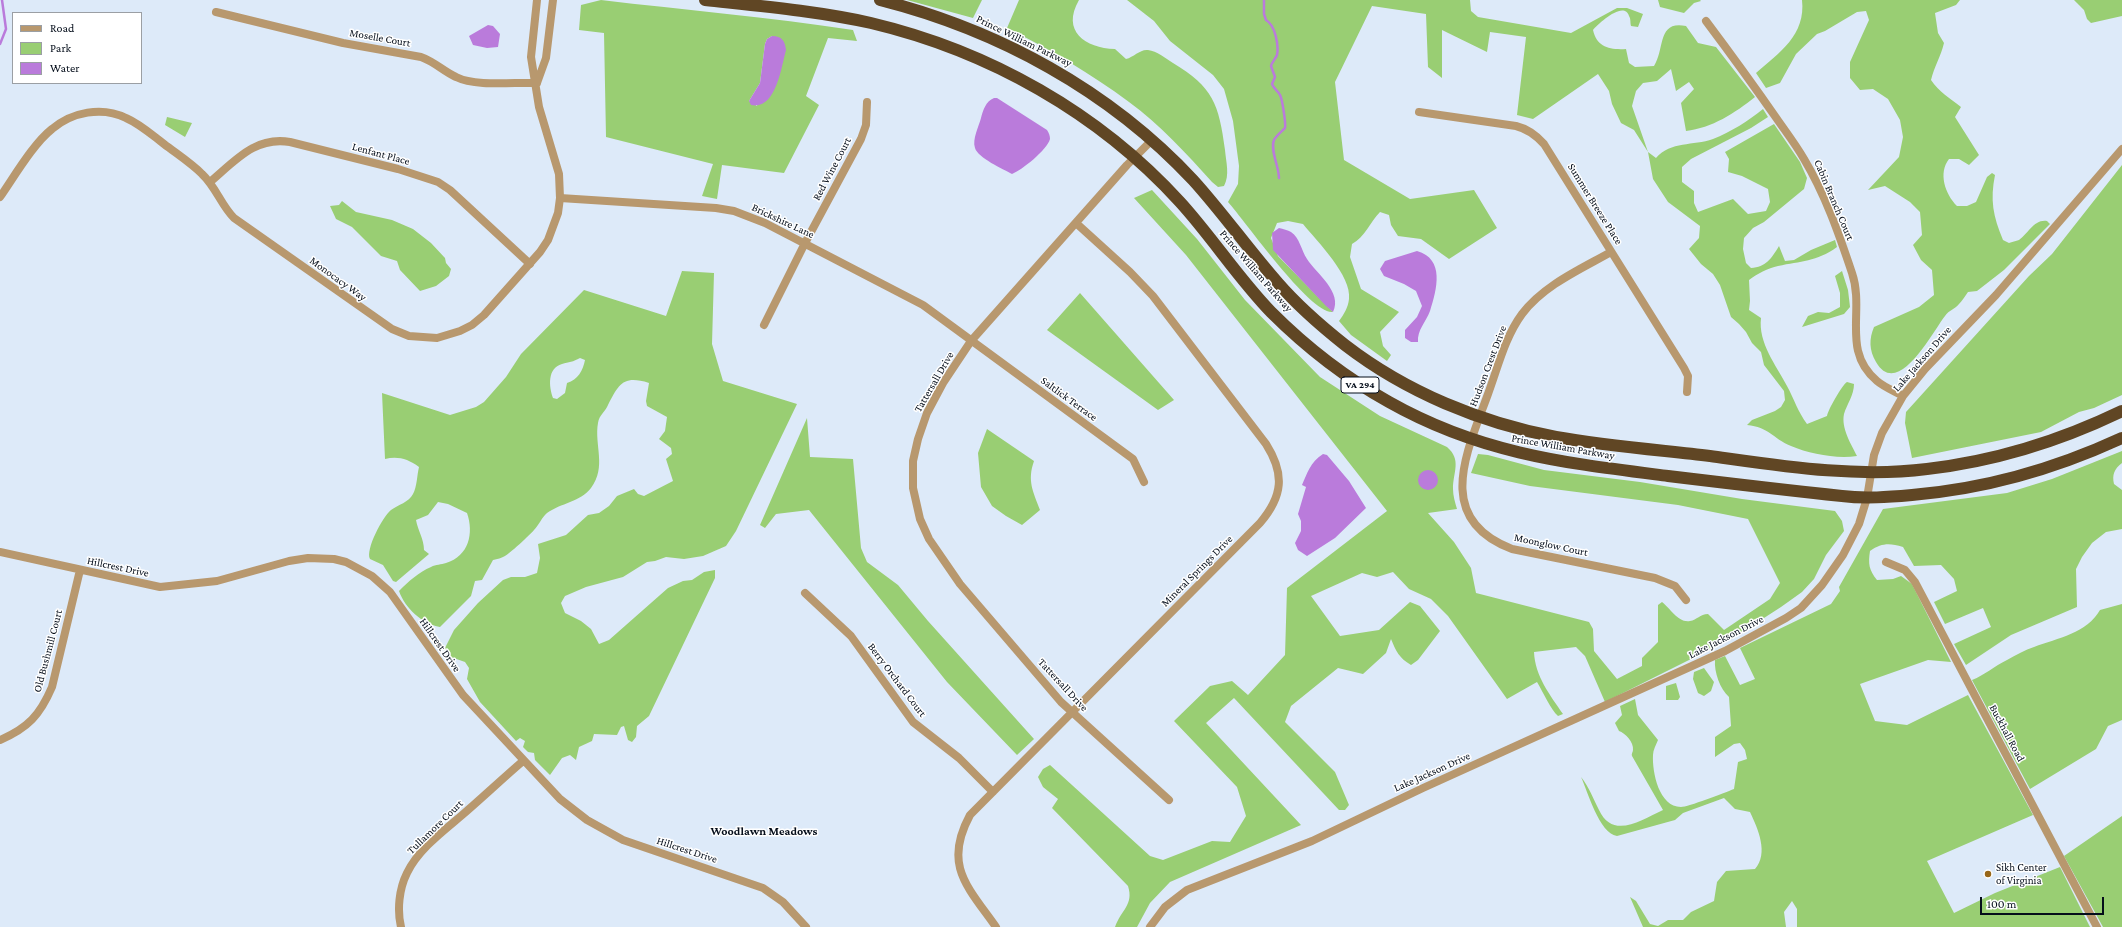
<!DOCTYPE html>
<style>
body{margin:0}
#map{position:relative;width:2122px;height:927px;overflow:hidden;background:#ddeaf9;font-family:"Crimson Pro",serif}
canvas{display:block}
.legend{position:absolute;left:12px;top:12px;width:130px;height:72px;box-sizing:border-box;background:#fff;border:1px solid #9b9fa4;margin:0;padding:5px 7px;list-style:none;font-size:12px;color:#050e1b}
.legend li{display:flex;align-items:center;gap:8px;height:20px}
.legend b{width:20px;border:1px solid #9b9fa4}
.scale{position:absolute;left:1980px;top:897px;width:124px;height:18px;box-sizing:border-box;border:2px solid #050e1b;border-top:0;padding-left:5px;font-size:12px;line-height:14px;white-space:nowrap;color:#050e1b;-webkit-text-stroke:3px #fff;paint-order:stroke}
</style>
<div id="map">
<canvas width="2122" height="927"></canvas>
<ul class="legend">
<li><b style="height:5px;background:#b8986e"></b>Road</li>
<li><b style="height:11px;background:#99ce73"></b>Park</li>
<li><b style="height:11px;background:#ba7bdb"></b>Water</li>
</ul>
<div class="scale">100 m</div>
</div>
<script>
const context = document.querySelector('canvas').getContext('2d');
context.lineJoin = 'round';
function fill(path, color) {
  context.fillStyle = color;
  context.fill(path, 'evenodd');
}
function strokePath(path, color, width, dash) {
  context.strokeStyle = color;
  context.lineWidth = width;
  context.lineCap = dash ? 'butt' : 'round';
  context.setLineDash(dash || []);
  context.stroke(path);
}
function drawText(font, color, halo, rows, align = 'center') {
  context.font = font + ' "Crimson Pro",serif';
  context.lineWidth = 3;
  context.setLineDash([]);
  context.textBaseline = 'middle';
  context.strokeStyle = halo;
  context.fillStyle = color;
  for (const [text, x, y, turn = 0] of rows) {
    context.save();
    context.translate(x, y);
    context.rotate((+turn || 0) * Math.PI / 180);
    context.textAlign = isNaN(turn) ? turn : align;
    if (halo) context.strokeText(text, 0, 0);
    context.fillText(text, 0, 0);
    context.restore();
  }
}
const green = new Path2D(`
 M 601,0 C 685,10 769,17 853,30 L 857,41 L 828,38 L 806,96 L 819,105 L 784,173 L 722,165 L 717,199 L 702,196 L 713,164 L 606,137 L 604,33 L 579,30 L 581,5 ZM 772,36 L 757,106 L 749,101 L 760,83 L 765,44 L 767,39 Z
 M 907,0 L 982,0 L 973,18 Z
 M 1019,0 L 1079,0 C 1061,31 1085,48 1115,49 L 1126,59 C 1134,57 1140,49 1148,50 C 1157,51 1165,58 1173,63 C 1213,87 1219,104 1225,150 C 1226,162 1230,175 1224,186 L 1218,187 L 1212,182 C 1187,154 1159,124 1129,102 C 1090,73 1049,49 1007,28 Z
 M 1127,0 L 1470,0 L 1471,11 L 1478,17 L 1571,33 L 1617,8 L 1627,8 L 1643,14 L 1638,27 L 1631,26 C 1630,22 1631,19 1629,16 C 1624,0 1598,24 1593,30 C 1597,47 1609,50 1626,49 L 1629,63 L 1635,67 L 1654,66 C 1665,49 1657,20 1686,26 L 1698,43 L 1716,47 L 1755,97 C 1735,113 1712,128 1686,131 L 1681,103 L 1694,89 L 1689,82 L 1676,91 L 1671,69 L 1657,81 L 1643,83 L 1636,91 L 1632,106 L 1648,152 L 1656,158 C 1671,141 1693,146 1713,139 C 1731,132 1748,121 1763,109 L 1768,117 L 1751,128 L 1691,159 L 1682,167 L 1682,182 L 1694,191 L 1694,203 L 1698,212 L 1733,199 L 1748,214 L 1766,211 L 1770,202 L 1768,189 L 1742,176 L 1728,172 L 1729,159 L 1725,152 L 1774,124 L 1800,162 L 1807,178 L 1804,189 L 1764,222 L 1753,228 L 1744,238 L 1743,249 L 1746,263 L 1751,268 C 1766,267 1771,259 1779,246 L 1785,261 L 1794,260 L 1811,250 L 1835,240 L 1837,247 C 1816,262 1801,261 1778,266 C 1768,268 1757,274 1749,280 L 1750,301 L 1749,310 L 1761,318 C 1758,343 1776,365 1787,386 C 1794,399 1798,412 1807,424 L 1827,416 C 1828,410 1842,385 1847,382 L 1854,384 C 1854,395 1847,404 1844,414 C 1841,428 1851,444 1857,456 C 1836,459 1810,454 1791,446 C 1772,438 1769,427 1747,425 L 1752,420 L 1775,411 L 1781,407 L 1785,400 L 1784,391 L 1764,365 L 1761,352 L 1752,343 L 1746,332 L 1739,324 L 1731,317 L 1720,285 L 1713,274 L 1701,264 L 1689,249 L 1699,238 L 1700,226 L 1668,202 L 1653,179 L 1648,152 L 1634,130 L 1621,123 L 1612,104 L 1609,91 L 1598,74 L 1533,119 L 1517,115 L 1526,37 L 1490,32 L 1487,52 L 1442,30 L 1442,78 L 1428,67 L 1426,14 L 1372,6 L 1335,82 L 1344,160 L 1410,199 L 1474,190 L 1497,228 L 1449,259 L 1421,239 L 1398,236 L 1391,225 L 1389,215 L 1380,212 C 1370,222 1365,237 1352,244 L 1350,257 L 1361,289 L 1399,312 L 1380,332 L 1383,346 L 1391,355 L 1387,361 L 1351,335 L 1339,321 C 1344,314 1348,308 1349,299 C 1352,276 1317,241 1303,224 L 1288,221 L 1277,223 L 1271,238 L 1278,256 L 1333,312 C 1311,315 1245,221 1228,202 L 1238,184 L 1239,166 L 1233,121 L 1224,89 L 1213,75 L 1170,41 L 1154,21 Z
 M 1658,0 L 1700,0 L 1701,1 L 1694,3 L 1684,13 L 1660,7 Z
 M 1802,0 L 1960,0 L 1956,5 L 1935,13 L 1938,33 L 1944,43 C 1941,56 1934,67 1931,80 C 1939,92 1950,98 1961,107 L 1955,117 L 1979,155 L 1969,165 L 1959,159 L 1949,159 C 1938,173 1945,194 1957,206 L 1967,206 L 1976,202 L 1987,177 L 1992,173 L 1995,175 C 1990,200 1993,216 2003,240 L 2009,243 C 2012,242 2016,241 2019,240 C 2028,234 2034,219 2047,221 L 2050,224 L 2004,270 L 1977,291 L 1968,292 C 1965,296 1962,301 1959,304 C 1955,309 1949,310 1945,316 C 1933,331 1898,400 1876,362 C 1869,350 1869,339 1874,327 L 1919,307 L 1934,295 L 1932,270 L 1921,260 L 1913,245 L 1922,235 L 1920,212 L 1910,202 L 1885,186 L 1868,190 L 1899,157 L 1903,137 L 1900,120 L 1888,99 L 1873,89 L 1860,90 L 1850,78 L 1850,62 L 1869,20 L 1866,11 L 1857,12 L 1825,31 L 1817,34 L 1796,54 L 1780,83 L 1766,88 L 1756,73 C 1779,53 1806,35 1802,0 Z
 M 2074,0 L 2122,0 L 2122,16 L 2091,23 L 2087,19 L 2084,10 Z
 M 167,117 L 192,123 L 185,137 L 165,125 Z
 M 2122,165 L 2122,395 L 2094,408 L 2079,412 L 2041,432 L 1912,458 L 1905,423 L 1906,412 L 2029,276 L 2052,254 Z
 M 1152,190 L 1197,239 L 1245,300 L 1320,377 L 1380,416 L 1447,447 C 1462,460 1453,472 1453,489 C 1453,496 1455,502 1457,509 L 1428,513 L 1454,542 L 1471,568 L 1476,593 L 1589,622 L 1593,629 L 1594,651 L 1617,679 L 1642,666 L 1642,658 L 1658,642 L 1658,605 L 1662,602 C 1671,609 1678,623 1690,621 C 1697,620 1700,614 1708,614 L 1724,630 L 1770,599 L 1780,583 L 1748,519 L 1678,505 L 1530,486 L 1471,473 L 1478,454 L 1488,455 L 1544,470 L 1640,482 L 1742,499 L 1835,511 L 1842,521 L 1844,531 L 1826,555 L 1814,579 L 1802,592 L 1781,607 L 1733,638 L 1605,702 L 1585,656 L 1576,647 L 1534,652 C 1535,676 1550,695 1563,714 L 1558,716 C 1551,710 1543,692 1537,682 L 1507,699 L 1448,616 L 1431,599 L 1409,589 L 1393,572 L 1377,577 L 1362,573 L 1311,596 L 1340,636 L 1379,630 L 1410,602 L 1420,606 L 1440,631 L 1418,660 L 1411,665 C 1399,658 1396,651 1391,639 L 1386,653 L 1363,674 L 1338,668 L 1291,706 L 1285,722 L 1335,772 L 1349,805 L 1345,810 L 1339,810 L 1234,698 L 1206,723 L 1301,825 L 1170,882 L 1150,903 L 1137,927 L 1115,927 C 1121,910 1134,905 1128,886 L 1052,808 L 1058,799 L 1043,787 L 1038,777 L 1043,769 L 1050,765 L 1150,856 L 1163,860 L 1212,841 L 1230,842 L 1246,816 L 1237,787 L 1174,721 L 1210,686 L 1232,681 L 1248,695 L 1285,655 L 1287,588 L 1387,511 L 1186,255 L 1134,198 Z
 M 342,201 L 356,212 L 392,220 L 413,229 L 431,243 L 445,258 L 446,263 L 451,269 L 449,276 L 436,286 L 420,291 L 400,270 L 397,261 L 381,256 L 352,227 L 336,219 L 330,206 L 339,205 Z
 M 682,271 L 714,273 L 712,344 L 723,381 L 797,404 L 736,531 L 726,546 L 703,556 L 684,559 L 666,557 L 655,561 L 647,562 L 623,577 L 586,587 L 565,596 L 561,603 L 565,613 L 581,621 L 591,629 L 599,644 L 609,640 L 668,588 L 683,581 L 692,580 L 704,572 L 715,570 L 715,578 L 649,716 L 637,726 L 636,737 L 632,742 L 628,740 L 624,726 L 621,727 L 617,735 L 594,734 L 592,741 L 579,747 L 576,760 L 570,755 L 562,758 L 550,775 L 535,760 L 534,753 L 528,752 L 523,747 L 525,741 L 520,738 L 516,741 L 480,702 L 467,679 L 469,668 L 465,662 L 448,656 L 445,648 L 454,630 L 478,603 L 503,580 L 511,577 L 525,577 L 537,573 L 540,558 L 538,544 L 566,535 L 588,515 L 599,513 L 609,506 L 617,496 L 634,489 L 638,494 L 644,496 L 673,481 L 666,459 L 672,454 L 671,448 L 659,439 L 665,431 L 667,417 L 647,406 L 646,401 L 649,383 C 623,375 619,384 608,405 C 605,412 599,415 598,423 C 594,445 607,467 591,488 C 580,502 561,503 547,513 C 542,517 539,525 534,530 C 531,534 508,555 505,556 C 502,558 497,559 493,560 L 482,580 L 475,581 L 471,596 L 440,627 C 422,624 405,608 399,591 C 409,581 419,572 431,567 C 436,564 441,565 446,563 C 469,556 474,533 467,513 L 448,504 L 438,502 L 428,515 L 416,520 C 418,531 424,539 424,550 L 429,554 L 396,582 L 393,581 L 383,565 L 370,559 C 365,550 383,516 391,510 C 398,505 409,502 413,494 C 417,487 417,475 419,467 C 408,459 398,456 385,459 L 382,393 L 450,415 L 476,407 L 484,402 L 506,377 L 521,354 L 584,290 L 666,316 ZM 580,358 L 585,360 C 583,370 578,380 567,383 L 565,393 L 557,399 L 553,398 C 549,387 547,368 562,364 C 569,362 573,362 580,358 Z
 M 1842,271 L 1848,290 L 1850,307 L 1844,314 L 1802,327 L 1808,316 L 1818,312 L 1829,313 L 1840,307 L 1840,293 L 1835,276 Z
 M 1080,293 L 1174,400 L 1158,410 L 1047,330 Z
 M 807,418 L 810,457 L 853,459 L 861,548 L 867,562 L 898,585 L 928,621 L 1034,739 L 1017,755 L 947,682 L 809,510 L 776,514 L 765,528 L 760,525 Z
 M 987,429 L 1034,461 C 1027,481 1033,491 1040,510 L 1022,525 L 1006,516 L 992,506 L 981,487 L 978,453 Z
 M 2122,451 L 2122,463 C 2114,469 2112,475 2114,484 L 2122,490 L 2122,529 L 2106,532 L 2092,543 L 2082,557 L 2076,569 L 2077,607 L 2011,635 L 1966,665 L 1954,644 L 1991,627 L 1983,608 L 1945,624 L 1934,602 L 1957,591 L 1954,579 L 1941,565 L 1914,566 L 1903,547 C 1889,543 1882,543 1870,551 C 1868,564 1869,570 1877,580 L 1893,579 L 1901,576 L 1912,584 L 1951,662 L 1928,660 L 1860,684 L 1875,721 L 1907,725 L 1968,695 L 2033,815 L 1927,861 L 1954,913 L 1995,893 L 2060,867 L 2090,927 L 1797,927 L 1797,909 L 1792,901 L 1784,912 L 1786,927 L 1643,927 L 1630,897 L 1636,901 L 1650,924 L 1658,926 L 1668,920 L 1683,920 L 1691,912 L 1714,901 L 1717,882 L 1726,871 L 1755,869 C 1769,853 1758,829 1750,812 L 1735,809 L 1724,798 L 1683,813 L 1675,820 L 1617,836 C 1599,833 1588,792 1581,777 C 1589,787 1593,798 1599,810 C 1613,840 1641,820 1663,810 L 1632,756 C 1631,754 1633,752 1633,750 C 1634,742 1625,733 1619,731 L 1615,723 L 1622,715 L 1620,706 L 1635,699 L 1638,715 L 1658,740 C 1656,745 1653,750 1653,755 C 1652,772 1659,807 1681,807 C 1688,807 1724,793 1734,789 L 1738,762 L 1747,759 L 1745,750 L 1740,743 L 1734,744 L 1715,757 L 1715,737 L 1731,726 L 1729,697 C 1720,689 1714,672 1715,660 L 1725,656 L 1740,685 L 1755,679 L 1740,648 L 1831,604 L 1840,591 L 1839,587 L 1883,509 L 2007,493 L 2052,479 Z
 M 2122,604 L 2122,720 L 2108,726 L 2096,749 L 2030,789 L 1972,680 C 1985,675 1994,666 2007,660 C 2016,655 2025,650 2034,647 C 2058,638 2087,633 2100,610 Z
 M 1704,668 L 1714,682 L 1711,691 L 1704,696 L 1698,693 L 1693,679 L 1694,672 Z
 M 1676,683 L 1680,697 L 1678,700 L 1666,700 L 1666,686 Z
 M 2122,816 L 2122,927 L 2103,927 L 2064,856 Z`);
const water = new Path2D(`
 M 488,25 L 493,26 L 500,34 L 498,47 L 487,48 L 473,45 L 469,36 Z
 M 772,36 C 782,36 785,41 786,50 C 781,68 776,110 751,105 L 749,101 L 760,83 L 765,44 L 767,39 Z
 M 994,98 L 997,98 L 1047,130 C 1049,133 1050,136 1050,139 C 1047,150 1022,170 1012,174 C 1003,169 978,158 975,148 C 972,139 979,126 981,118 C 983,110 986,101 994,98 Z
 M 1279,228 C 1283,229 1288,230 1291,232 C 1300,238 1301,250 1307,259 C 1316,273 1343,292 1333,312 L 1326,306 L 1273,250 L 1272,233 Z
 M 1417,251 C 1445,259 1437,289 1430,311 C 1426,322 1417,330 1418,342 L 1411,342 L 1405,338 L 1405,330 L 1417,317 L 1422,306 L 1416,291 L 1404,284 L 1384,276 L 1380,269 L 1385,261 Z
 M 1323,454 L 1327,455 L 1349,481 L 1366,508 L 1335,538 L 1307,556 L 1298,550 L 1295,543 L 1301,531 L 1301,521 L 1298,514 L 1306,487 L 1302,485 C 1307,474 1310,462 1323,454 Z
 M1418 480a10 10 0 1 1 20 0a10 10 0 1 1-20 0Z`);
const stream = new Path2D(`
 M 1264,0 L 1264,14 L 1266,20 C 1275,25 1279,45 1277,55 C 1276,58 1272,62 1271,66 L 1275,77 L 1272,84 C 1274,89 1278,91 1280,95 C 1282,98 1286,123 1285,128 C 1282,131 1276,136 1274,140 C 1270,150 1279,167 1279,178
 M 0,44 L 6,29 L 2,0`);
const minor = new Path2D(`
 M 216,12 L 343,43 L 421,57 C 435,62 443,71 456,77 C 476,87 514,82 537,83
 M 1706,21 C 1730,53 1754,86 1777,119 C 1786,132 1796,145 1804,159 C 1825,194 1839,234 1852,273 C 1865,311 1841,351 1877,381 C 1884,387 1894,391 1903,396
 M 537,83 L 546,58 L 553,0
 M 1419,112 L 1516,126 C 1528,129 1536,135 1544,144 L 1684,368 L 1688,376 L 1687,392
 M 1152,140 L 1127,165 L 971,341 L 943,383 L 927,413 L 918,439 L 913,461 L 913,488 L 920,519 L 929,539 L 960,584 L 1061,702 L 1169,800
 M 210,182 C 235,161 255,136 290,142 L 398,169 L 438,182 L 450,190 L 530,264
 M 0,197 C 14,177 33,144 52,129 C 72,112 102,106 126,118 C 140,124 152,135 164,144 C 177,154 191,163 202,174 C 216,187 221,205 234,218 L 392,329 L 409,336 L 437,338 L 460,331 L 472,325 L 484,315 L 540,252 L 548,240 L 558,213 L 560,198 L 559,174 L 539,107 L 531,57 L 537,0
 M 560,198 L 716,208 L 734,211 L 765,223 L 923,305 L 1133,459 L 1144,482
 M 1611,252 C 1581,269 1544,285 1522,314 C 1505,337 1498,367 1488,394 C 1467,452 1433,519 1512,549 L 1655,578 L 1675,586 L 1686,600
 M 764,325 L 805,243 L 861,139 L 866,125 L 867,102
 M 0,552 L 160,587 L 217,581 L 289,561 L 308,558 L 334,559 L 346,562 L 372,576 L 390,592 L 463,695 L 560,799 L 587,820 L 623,840 L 763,888 L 783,902 L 806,927
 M 1886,562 L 1905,570 L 1915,582 L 2097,927
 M 805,593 L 851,636 L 913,722 L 959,758 L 993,792
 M 0,740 C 28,728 40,715 52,687 L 80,570
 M 401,927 C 397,910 399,889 407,873 C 418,850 442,832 461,816 C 482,798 502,779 523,761
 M 996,927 C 967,886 943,865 970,815 L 1260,523 C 1283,496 1285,474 1266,444 L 1153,296 L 1130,272 L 1076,223
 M 1150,927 L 1165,907 L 1187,890 L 1312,841 L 1423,788 L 1725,651 L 1786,618 L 1801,608 L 1822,585 L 1843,555 L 1859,524 L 1867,498 L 1874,455 L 1882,433 L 1903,396 L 1925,369 L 1996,295 L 2122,149`);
const highway = new Path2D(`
 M 705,0 C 760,6 817,11 871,23 C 989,51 1099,113 1180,202 C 1212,237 1238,278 1271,312 C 1306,347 1346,378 1389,402 C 1481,454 1566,463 1668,476 C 1726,483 1784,490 1842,496 C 1865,499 1889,497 1912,495 C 1985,489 2055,469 2122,438
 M 880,0 C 998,30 1109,90 1193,180 C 1223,213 1248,249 1278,283 C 1298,306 1321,326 1345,345 C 1406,392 1481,423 1556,437 C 1607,446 1659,450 1710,456 C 1782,466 1855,478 1927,469 C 1996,461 2060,441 2122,411`);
const markers = [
 [1988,874,4,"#976618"]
];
const shields = [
 [1360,385,38]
];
const shieldNames = [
 ["VA 294",1360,385]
];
const streetNames = [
 ["Moselle Court",380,38,10],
 ["Prince William Parkway",1024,41,26],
 ["Lenfant Place",381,154,15],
 ["Red Wine Court",832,169,-62],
 ["Cabin Branch Court",1834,200,67],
 ["Summer Breeze Place",1595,204,58],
 ["Brickshire Lane",783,221,25],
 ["Prince William Parkway",1256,271,49],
 ["Monocacy Way",338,279,36],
 ["Lake Jackson Drive",1922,359,-49],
 ["Hudson Crest Drive",1488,366,-69],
 ["Tattersall Drive",934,382,-60],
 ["Saltlick Terrace",1069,399,36],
 ["Prince William Parkway",1563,447,10],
 ["Moonglow Court",1551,545,12],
 ["Hillcrest Drive",118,567,12],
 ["Mineral Springs Drive",1197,571,-45],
 ["Lake Jackson Drive",1726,637,-27],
 ["Hillcrest Drive",440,645,55],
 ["Old Bushmill Court",48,651,-75],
 ["Berry Orchard Court",897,680,53],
 ["Tattersall Drive",1063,685,47],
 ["Buckhall Road",2007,733,62],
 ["Lake Jackson Drive",1432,772,-24],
 ["Tullamore Court",435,827,-44],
 ["Hillcrest Drive",687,850,18]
];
const poiNames = [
 ["Sikh Center",1996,868],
 ["of Virginia",1996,881]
];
const neighbourhoodNames = [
 ["Woodlawn Meadows",764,831]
];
fill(green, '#99ce73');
fill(water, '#ba7bdb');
strokePath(stream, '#ba7bdb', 2.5);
strokePath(minor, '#b8986e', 8);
strokePath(highway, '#604624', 12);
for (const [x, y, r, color] of markers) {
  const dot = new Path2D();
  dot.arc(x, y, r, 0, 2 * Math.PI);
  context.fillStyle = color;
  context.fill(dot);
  strokePath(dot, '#fff', 1.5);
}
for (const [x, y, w] of shields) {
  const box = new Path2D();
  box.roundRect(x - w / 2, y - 8, w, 16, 3);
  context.fillStyle = '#fff';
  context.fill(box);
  strokePath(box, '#050e1b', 1);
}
drawText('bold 10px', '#050e1b', null, shieldNames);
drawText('11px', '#050e1b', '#fff', streetNames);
drawText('11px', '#050e1b', '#fff', poiNames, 'left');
drawText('bold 12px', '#050e1b', '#fff', neighbourhoodNames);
</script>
